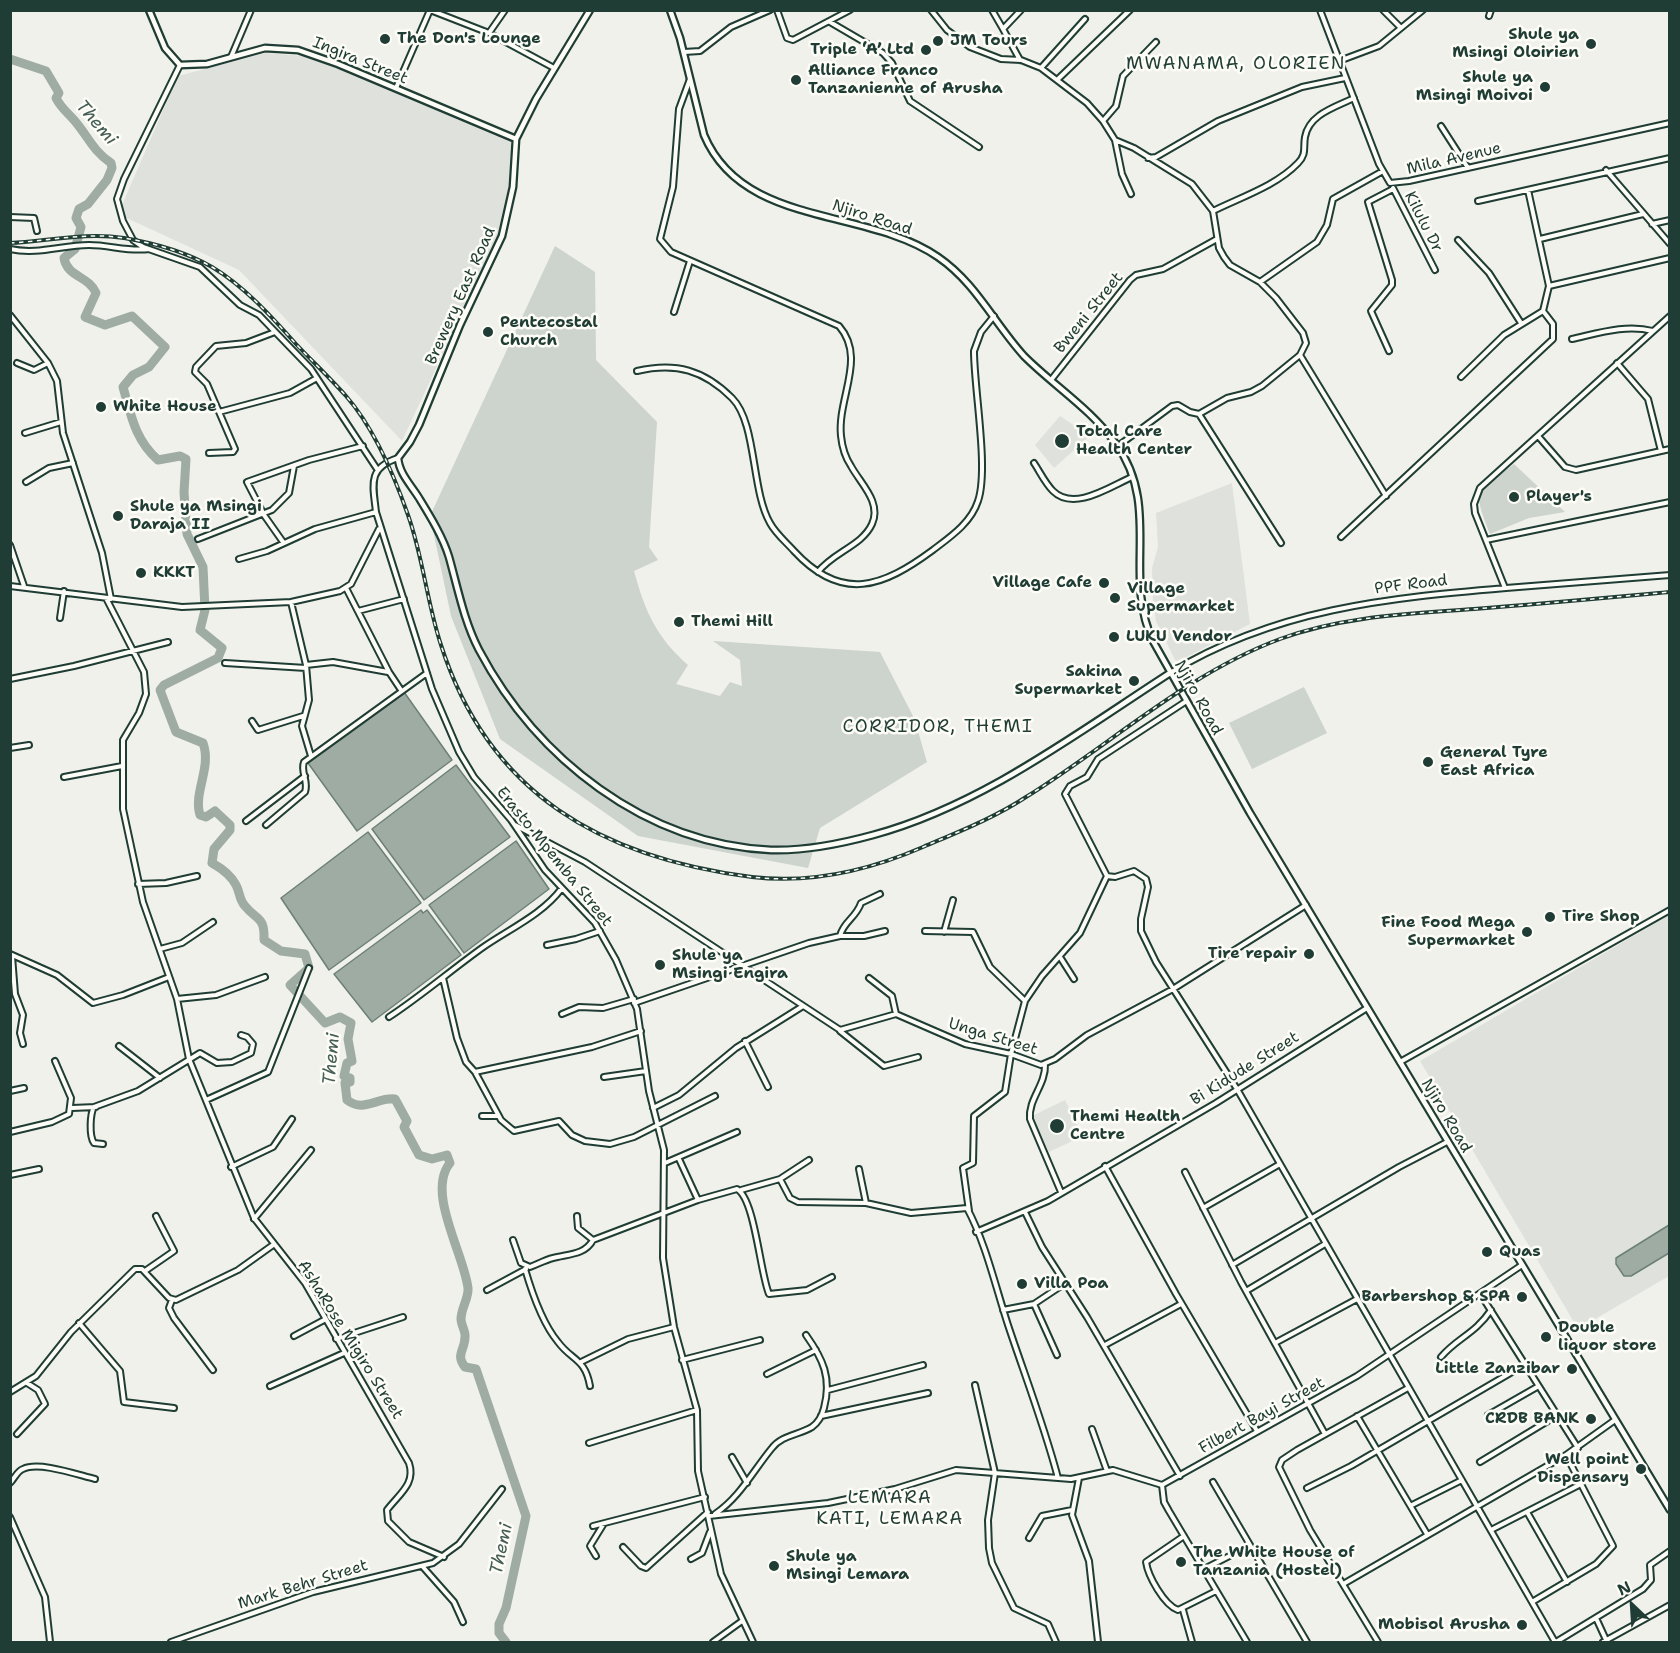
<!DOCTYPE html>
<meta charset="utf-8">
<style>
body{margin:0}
#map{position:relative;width:1680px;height:1653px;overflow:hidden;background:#f0f1eb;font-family:"Shantell Sans",sans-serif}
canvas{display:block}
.frame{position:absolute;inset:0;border:12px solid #1f3d34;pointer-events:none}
.north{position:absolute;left:1602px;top:1575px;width:60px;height:60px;-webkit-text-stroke:4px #fdfcf7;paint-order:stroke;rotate:335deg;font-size:16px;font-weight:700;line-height:24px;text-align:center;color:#1f3d34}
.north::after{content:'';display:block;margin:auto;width:21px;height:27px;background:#1f3d34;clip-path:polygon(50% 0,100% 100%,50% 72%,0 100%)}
</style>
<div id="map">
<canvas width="1680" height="1653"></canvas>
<div class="frame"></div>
<div class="north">N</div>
</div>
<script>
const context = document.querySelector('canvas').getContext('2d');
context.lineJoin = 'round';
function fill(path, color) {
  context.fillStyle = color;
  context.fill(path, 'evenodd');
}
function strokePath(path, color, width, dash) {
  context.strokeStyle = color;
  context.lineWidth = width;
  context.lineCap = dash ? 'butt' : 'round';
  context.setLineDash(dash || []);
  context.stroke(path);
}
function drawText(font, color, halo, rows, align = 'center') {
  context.font = font + ' "Shantell Sans",sans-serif';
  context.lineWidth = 5;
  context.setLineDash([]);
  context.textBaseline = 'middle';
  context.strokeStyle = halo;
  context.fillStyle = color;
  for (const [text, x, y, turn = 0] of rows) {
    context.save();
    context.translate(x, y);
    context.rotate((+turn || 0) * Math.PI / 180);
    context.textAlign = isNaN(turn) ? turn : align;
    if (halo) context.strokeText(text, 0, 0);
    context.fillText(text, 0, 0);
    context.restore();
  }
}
const built = new Path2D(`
 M 265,53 L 317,57 L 515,142 L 505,221 L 402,441 L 239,270 L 118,214 L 178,76 Z
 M 1060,416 L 1090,436 L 1054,468 L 1035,445 Z
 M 1232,483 L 1250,624 L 1179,661 L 1175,660 L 1156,621 L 1153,603 L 1152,568 L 1158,547 L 1156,513 Z
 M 1669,915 L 1669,1276 L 1578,1329 L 1420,1061 Z
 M 1065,1100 L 1083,1136 L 1049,1152 L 1032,1116 Z`);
const green = new Path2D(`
 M 555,246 L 595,272 L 596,360 L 657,422 L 649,547 L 658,560 L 634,571 C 645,611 656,637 688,665 L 676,684 L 720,696 L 730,682 L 742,686 L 740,660 L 713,641 L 880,652 L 914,718 L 927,762 L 820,828 L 808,868 L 638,836 L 500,739 L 451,616 L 430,516 Z
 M 1514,464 L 1565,512 L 1529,518 L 1490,534 C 1472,487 1475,494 1514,464 Z
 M 1304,687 L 1327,733 L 1252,769 L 1229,723 Z`);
const water = new Path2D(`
 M 404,692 L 452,760 L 357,831 L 308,763 Z
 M 456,765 L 510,837 L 424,900 L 372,829 Z
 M 368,832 L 421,903 L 329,970 L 281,898 Z
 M 516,841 L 549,889 L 464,953 L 429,905 Z
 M 421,910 L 423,913 L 427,910 L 461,955 L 372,1022 L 334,974 Z
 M 1669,1225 L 1669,1253 L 1631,1276 L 1624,1276 L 1616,1264 L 1616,1258 Z`);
const river = new Path2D(`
 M 10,59 L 46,71 L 59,93 L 56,98 C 61,108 67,112 74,120 C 88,136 92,150 111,163 L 112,168 L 107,180 L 88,204 L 79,209 L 76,218 L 81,227 L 75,249 L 64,258 C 67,277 89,276 96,293 L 85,317 L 105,325 L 132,316 L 165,347 L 149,367 L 133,375 L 123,387 C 131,415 135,440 158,460 L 180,456 L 186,459 L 184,492 L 187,534 L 203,567 L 205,610 L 200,630 L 222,648 L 218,658 L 164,685 L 160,690 L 176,732 L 203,743 C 212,768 193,792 200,815 L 206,817 L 215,811 L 230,825 L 230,830 L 214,849 L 212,863 C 221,868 231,875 236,885 C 240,892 239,900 245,906 C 257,921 265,916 264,940 L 281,951 L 305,954 L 309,968 L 290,985 L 325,1023 L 340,1017 L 351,1023 L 348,1039 L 352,1061 L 347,1063 L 344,1076 L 350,1078 L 350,1082 L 345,1083 L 347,1100 C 364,1113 377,1097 395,1099 L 407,1121 L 404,1127 L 419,1155 L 432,1159 L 447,1155 L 450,1163 C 426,1192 464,1254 468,1288 C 469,1298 461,1308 461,1319 C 461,1325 466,1332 465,1337 C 465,1350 455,1355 465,1367 L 476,1369 L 526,1516 L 506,1608 L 499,1624 L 499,1633 L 506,1642`);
const minor = new Path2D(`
 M 777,10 L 787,38 L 793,40 L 850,10
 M 931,10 L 947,30 L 970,47 L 1001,59 L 1021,60 L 1041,68 L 1087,103 L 1103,121 L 1115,140 L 1134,148 L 1192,184 L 1213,211 L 1219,248 L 1224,257 L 1230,265 L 1260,282 L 1276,298 L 1303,333 L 1306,343 L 1300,355 L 1262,386 L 1251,392 L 1227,398 L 1199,414 L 1190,412 L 1178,405 L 1172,406 L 1118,446
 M 992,10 L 1003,29
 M 1320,10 L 1379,164 L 1390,183 L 1409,181 L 1670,123
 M 1383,10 L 1401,28
 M 1489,16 L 1491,10
 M 830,22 L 883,53 L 892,63 L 910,101 L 979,147
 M 489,33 L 505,10
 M 684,52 L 700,51 L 731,27 L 770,10
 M 231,57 L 251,10
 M 1020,60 L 1003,29 L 1021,10
 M 1339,61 L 1379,46 L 1423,10
 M 180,65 L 124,179 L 117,199 L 123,221 L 133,240 L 143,247 L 200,267 L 240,305 L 259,315 L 311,369 L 377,469
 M 1041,68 L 1085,19
 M 690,79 L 679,109 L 673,187 L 660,239 L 671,252 L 839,326 C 867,358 837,398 841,436 C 842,446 845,457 851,466 C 860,483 882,502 872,524 C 862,546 833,552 818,572
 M 1057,80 L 1130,10
 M 396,88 L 430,10 L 489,33 L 554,68
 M 1103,121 L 1116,106 L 1123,76 L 1156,42
 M 1441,126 L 1468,168
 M 1115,140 L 1122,174 L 1131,194
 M 1148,158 L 1156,157 L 1218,121 L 1302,87 L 1345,78
 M 1606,170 L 1670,244
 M 1393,188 L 1435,270
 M 1478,201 L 1670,158
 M 1213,211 C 1241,197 1276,186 1298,163 C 1307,154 1303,148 1305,137 C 1309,114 1336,107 1354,98
 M 10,217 L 34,218 L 37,231
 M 1652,224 L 1670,220
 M 1540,239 L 1643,214
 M 1458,240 L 1489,273 L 1521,323
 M 10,249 C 38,255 62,245 89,245 C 110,245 129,252 149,249
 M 1260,282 L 1317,242 L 1327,225 L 1333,199 L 1383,171
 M 1549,286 L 1670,258
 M 674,312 L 690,261
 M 10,315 L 48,363 L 57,381 L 63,433 L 102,553 L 111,599
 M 1572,339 C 1599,333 1626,324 1653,331
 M 1389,351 L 1371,311 L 1392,285 L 1392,280 L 1368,202 L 1393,189
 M 1300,355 L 1386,496
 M 17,363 L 34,370 L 48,363
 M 1617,363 L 1648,399 L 1661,451
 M 637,371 C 676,362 704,370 732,398 C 757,423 751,490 770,523 C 776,534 786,542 794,551 C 842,603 883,587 933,550 C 950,537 971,523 978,501 C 989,469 974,389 974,351 L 981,332 L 994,316
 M 1461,377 L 1504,335 L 1543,311
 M 1051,380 L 1130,280 L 1136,275 L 1163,269 L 1217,239
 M 219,412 L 290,393 L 317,378
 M 1199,414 L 1281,543
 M 25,433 L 61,422
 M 1538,436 L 1565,467 L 1576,470 L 1670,449
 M 209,453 L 233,452 L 235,449 L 207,384 L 195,372 L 196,367 L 216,346 L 246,343 L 275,332
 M 398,458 C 367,468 373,485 376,512 L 432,689 L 459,752 L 474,777 L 511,820 L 545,870 L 595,923 L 616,960 L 637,1009 L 649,1091 L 664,1150 L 663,1258 L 674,1327 L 697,1410 L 698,1471 L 721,1574 L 753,1642
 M 1034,463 C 1040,472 1045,483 1053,491 C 1074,512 1111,486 1132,477
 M 26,482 L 49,468 L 73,463
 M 1341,537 L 1553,339 L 1553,324 L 1543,311 L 1549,286 L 1528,190
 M 198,539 L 272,510 L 289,493 L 294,466
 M 1486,540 L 1670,502
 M 283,542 L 264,515 L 247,482 L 309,460 L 363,446
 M 10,545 L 24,586
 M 239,559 L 267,551 L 315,529 L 376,512
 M 10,586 L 182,607 L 291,602 L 340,591 L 351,584 L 379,529
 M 346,588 L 389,672 L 401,690
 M 1505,588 L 1475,513 L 1474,504 L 1480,488 L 1670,316
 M 106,598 L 144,672 L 146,694 L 139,713 L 123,740 L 123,809 L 143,902 L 177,999 L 189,1059 L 254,1218 L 305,1283 L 409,1463 C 416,1484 399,1494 387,1510 L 388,1521 L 409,1542 L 444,1557
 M 291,602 L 306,665 L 309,700 L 302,726 L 311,756
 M 358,611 L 404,599
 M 60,618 L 64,591
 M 225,663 L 306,668
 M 306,665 L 333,662 L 388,672
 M 1170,673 C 1275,609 1387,598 1506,588 C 1561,584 1615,579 1670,575
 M 10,679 L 74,666 L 168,642
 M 1185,702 L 1098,759 L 1087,777 L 1070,786 L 1065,794 L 1107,876 L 1115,877 L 1134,871 L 1146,879 L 1148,887 L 1141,919 L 1141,931 L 1156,962 L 1237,1089 L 1555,1642
 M 252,721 L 258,730 L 303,716
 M 10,748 L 29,745
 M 64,777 L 122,766
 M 246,821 L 305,776
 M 266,825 L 305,792 C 309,781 300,772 304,762 L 427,673
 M 515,825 L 585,862 L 840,1030 L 896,1014 L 965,1044 L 1011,1054 L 1041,1065 L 1055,1059 L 1087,1035 L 1173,989 L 1306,905
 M 138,884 L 166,883 L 197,876
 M 925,931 L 973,932 L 990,967 L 1025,1001
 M 944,932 L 953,900
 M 840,936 C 843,922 856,918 861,903 L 880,894
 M 547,945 L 576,939 L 600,931
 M 160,949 L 182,943 L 213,922
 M 10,954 L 57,975 L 93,1003 L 123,995 L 169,977
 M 12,956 L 15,994 L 23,1015 L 20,1033 L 23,1044
 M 1060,957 L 1074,979
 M 443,978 L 457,1038 L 466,1062 L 475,1072 L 501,1120 L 514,1131 L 559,1121 L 572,1135 L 585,1141 L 610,1144 L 634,1137 L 715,1096
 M 869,978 L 892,996 L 896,1014
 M 177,999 L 216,995 L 265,977
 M 634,1003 L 809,943 L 840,936 L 864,936 L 885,931
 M 562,1014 L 579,1007 L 603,1008 L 634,999
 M 389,1017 C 421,996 450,971 482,948 C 509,929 542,915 562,888
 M 840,1031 L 884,1066 L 918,1057
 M 745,1041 L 768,1087
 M 119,1046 L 160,1078
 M 1400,1062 L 1670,910
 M 1045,1064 C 1046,1085 1028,1099 1030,1119 L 1061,1192
 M 475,1072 L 592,1047 L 641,1031
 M 604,1077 L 646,1071
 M 10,1091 L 24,1088
 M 206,1100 L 268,1072 L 309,968
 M 72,1108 L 96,1107
 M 653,1108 L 679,1095 L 736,1048 L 803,1006
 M 482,1116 L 498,1116
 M 10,1132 L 52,1122 L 69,1114 L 71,1098 L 55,1061
 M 103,1144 L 94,1143 C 89,1136 90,1114 94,1107 L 138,1091 L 200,1053 L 217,1063 L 232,1062 L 251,1053 L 253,1044 L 247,1037 L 241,1035
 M 679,1159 L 698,1200
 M 665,1163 L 737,1132
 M 1105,1166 L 1176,1294 L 1257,1431
 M 231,1167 L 273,1147 L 292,1119
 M 859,1169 L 866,1203
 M 1185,1172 L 1241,1282 L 1325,1434
 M 10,1175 L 39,1169
 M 780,1179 L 790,1198 L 798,1202 L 866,1203 L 911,1213 L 967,1208 C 986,1244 995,1285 1008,1325 C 1025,1376 1044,1425 1058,1478
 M 741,1190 L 780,1179 L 809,1160
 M 1203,1208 L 1280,1164
 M 969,1211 L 963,1168 L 973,1163 L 974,1116 L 1005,1092 L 1011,1054 L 1025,1001 L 1042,976 L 1080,933 L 1107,876
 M 1025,1212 L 1042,1247 L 1087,1317 L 1180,1476
 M 577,1216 L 578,1228 L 593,1240
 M 254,1219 L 311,1150
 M 976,1232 L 1048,1201 L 1216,1103 L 1367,1008
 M 513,1240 L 521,1263 L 530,1267 C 538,1264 545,1260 553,1258 C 568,1254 585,1255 593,1240 L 698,1200 L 737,1189 C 755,1199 760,1273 769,1294 L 807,1290 L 832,1277
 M 1232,1265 L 1399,1167 L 1447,1142
 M 525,1269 C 532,1293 542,1323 558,1342 C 572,1361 585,1358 590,1386
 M 145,1271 L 174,1251 L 156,1216
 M 487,1290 L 526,1269
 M 1246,1291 L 1325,1244
 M 1481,1295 L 1578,1448
 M 172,1300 L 169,1308 L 174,1318 L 213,1370
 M 1034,1304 L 1057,1355
 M 1003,1310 L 1034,1304 L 1064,1284
 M 79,1323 L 120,1371 L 124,1402 L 174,1408
 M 294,1336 L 324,1320
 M 336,1339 L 403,1317
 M 1275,1343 L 1357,1299
 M 1105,1345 L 1181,1304
 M 1441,1357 C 1457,1338 1475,1334 1491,1310
 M 682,1360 L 760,1340
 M 581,1362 L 628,1339 L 674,1327
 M 767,1374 L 816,1350
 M 975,1385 L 995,1473 L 988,1520 L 989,1548 L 992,1563 L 1014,1608 L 1048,1624 L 1056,1642
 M 270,1386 L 344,1353
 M 828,1390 L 923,1365
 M 10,1392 L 36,1376 L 71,1332 L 135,1269 L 142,1269 L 169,1298 L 176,1300 L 238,1270 L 273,1245
 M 1488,1415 L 1537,1387
 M 821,1416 L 928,1393
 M 1357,1416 L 1427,1534
 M 1092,1429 L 1107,1471
 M 17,1434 L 45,1404 L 38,1390 L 27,1383
 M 589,1443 L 697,1410
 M 732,1457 L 747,1483
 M 1480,1462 L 1556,1416
 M 1079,1478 L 1072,1515 L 1089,1561 L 1098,1642
 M 1213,1482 L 1307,1642
 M 10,1483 C 15,1478 17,1471 23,1469 C 39,1461 78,1475 95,1479
 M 1307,1488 L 1351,1466 L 1524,1365
 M 1412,1505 L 1462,1480
 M 1527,1512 L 1567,1582
 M 715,1514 C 740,1497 753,1471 772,1448 C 782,1435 799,1435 812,1427 C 819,1422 822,1416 824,1408 C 832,1378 823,1359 806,1335
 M 709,1516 L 828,1503 L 895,1489 L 956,1470 L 1071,1479 L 1113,1470 L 1162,1485
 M 10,1517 L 45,1597 L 50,1642
 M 593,1526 L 705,1497
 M 1491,1530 L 1581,1484
 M 1184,1536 L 1146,1562 C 1148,1576 1164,1605 1178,1610 L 1216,1591
 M 1029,1538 L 1042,1516 L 1072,1510
 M 623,1547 L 641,1566 L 646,1568 L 708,1512
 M 596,1556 L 590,1546 L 603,1525
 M 691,1559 L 702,1553 L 710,1532
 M 423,1567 L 454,1602 L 463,1622
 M 1204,1569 L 1249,1546
 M 1345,1583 L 1566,1455 L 1615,1420
 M 1532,1602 L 1596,1564 L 1613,1546 L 1566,1455
 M 1183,1610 L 1192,1642
 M 1596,1618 L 1607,1642
 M 171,1642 L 313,1592 L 433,1563 L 459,1544 L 502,1489
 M 713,1642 L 742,1621
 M 1247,1642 L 1169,1511 L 1164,1502 L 1162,1485 L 1357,1376 L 1522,1265
 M 1378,1642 L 1310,1530 L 1279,1467 L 1282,1460 L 1297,1450 L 1408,1388
 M 1556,1642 L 1643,1589 L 1651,1580 L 1650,1565 L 1670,1551
 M 1603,1642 L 1670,1605`);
const tertiary = new Path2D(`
 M 149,10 L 165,48 L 180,65 L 207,64 L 265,48 L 298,50 L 338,64 L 516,139
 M 590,10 L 536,99 L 516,139 L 513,187 L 502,236 L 460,325 L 419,425 L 410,442 L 398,458 C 399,473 411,485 419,498 C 430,516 443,537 449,557 C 458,589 464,621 479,650 C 537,759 645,844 771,850 C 805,851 840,844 873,835 C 981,806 1077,733 1170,673
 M 670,10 L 680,38 L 704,135 C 743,228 866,207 938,257 C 976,283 994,323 1024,356 C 1054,386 1091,409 1116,444 C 1162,507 1122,576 1153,641 L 1250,813 L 1670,1510`);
const rail = new Path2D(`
 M 10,243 C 48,241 86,232 124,238 C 154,243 186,252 212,267 C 244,286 271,316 296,344 C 312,361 330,378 346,396 C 374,428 394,475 408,515 C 423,557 427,603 441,645 C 489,795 603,858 752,877 C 811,884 870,870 923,847 C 958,832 994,818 1026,797 C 1110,745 1186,674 1280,639 C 1342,616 1409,614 1474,609 C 1539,604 1604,598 1670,592`);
const markers = [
 [385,39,6,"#1f3d34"],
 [938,41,6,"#1f3d34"],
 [1591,44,6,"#1f3d34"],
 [926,50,6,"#1f3d34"],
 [796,80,6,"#1f3d34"],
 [1545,87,6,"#1f3d34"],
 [488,332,6,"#1f3d34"],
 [101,407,6,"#1f3d34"],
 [1062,441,8,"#1f3d34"],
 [1514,497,6,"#1f3d34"],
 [118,516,6,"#1f3d34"],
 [141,573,6,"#1f3d34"],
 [1104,583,6,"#1f3d34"],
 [1115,598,6,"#1f3d34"],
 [679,622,6,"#1f3d34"],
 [1114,637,6,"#1f3d34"],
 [1134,681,6,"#1f3d34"],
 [1428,762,6,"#1f3d34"],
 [1550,917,6,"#1f3d34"],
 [1527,932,6,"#1f3d34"],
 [1309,954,6,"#1f3d34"],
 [660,965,6,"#1f3d34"],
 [1057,1126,8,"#1f3d34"],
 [1487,1252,6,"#1f3d34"],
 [1022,1284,6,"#1f3d34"],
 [1522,1297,6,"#1f3d34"],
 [1546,1337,6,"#1f3d34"],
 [1572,1369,6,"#1f3d34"],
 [1591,1419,6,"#1f3d34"],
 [1641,1469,6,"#1f3d34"],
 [1181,1562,6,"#1f3d34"],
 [774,1566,6,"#1f3d34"],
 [1522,1625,6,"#1f3d34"]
];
const poiNames = [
 ["Shule ya",1579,35,"right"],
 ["Msingi Oloirien",1579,53,"right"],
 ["The Don's Lounge",397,39],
 ["JM Tours",950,41],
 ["Triple ‘A’ Ltd",914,50,"right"],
 ["Alliance Franco",808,71],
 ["Tanzanienne of Arusha",808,89],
 ["Shule ya",1533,78,"right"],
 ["Msingi Moivoi",1533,96,"right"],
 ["Pentecostal",500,323],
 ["Church",500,341],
 ["White House",113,407],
 ["Total Care",1076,432],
 ["Health Center",1076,450],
 ["Player's",1526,497],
 ["Shule ya Msingi",130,507],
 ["Daraja II",130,525],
 ["KKKT",153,573],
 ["Village Cafe",1092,583,"right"],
 ["Village",1127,589],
 ["Supermarket",1127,607],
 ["Themi Hill",691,622],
 ["LUKU Vendor",1126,637],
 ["Sakina",1122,672,"right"],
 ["Supermarket",1122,690,"right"],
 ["General Tyre",1440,753],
 ["East Africa",1440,771],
 ["Tire Shop",1562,917],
 ["Fine Food Mega",1515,923,"right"],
 ["Supermarket",1515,941,"right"],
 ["Tire repair",1297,954,"right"],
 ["Shule ya",672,956],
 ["Msingi Engira",672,974],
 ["Themi Health",1070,1117],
 ["Centre",1070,1135],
 ["Quas",1499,1252],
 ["Villa Poa",1034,1284],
 ["Barbershop & SPA",1510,1297,"right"],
 ["Double",1558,1328],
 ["liquor store",1558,1346],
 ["Little Zanzibar",1560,1369,"right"],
 ["CRDB BANK",1579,1419,"right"],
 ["Well point",1629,1460,"right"],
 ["Dispensary",1629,1478,"right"],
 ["The White House of",1193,1553],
 ["Tanzania (Hostel)",1193,1571],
 ["Shule ya",786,1557],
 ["Msingi Lemara",786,1575],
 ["Mobisol Arusha",1510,1625,"right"]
];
const streetNames = [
 ["Ingira Street",360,61,22],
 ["Mila Avenue",1454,159,-13],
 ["Njiro Road",872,218,18],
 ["Kilulu Dr",1423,222,63],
 ["Brewery East Road",461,296,-66],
 ["Bweni Street",1089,313,-51],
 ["PPF Road",1411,585,-7],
 ["Njiro Road",1198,698,61],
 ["Erasto Mpemba Street",554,857,51],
 ["Unga Street",993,1037,17],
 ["Bi Kidude Street",1245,1069,-32],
 ["Njiro Road",1446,1116,59],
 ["AshaRose Migiro Street",350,1340,58],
 ["Filbert Bayi Street",1262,1416,-29],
 ["Mark Behr Street",303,1585,-17]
];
const neighbourhoodNames = [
 ["MWANAMA, OLORIEN",1236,64],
 ["CORRIDOR, THEMI",938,727],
 ["LEMARA",890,1498],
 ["KATI, LEMARA",890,1519]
];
const waterNames = [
 ["Themi",96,123,49],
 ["Themi",332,1059,-85],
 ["Themi",502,1549,-78]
];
fill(built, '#dfe2dc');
fill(green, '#cdd3cd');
fill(water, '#9faca4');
strokePath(water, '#6c8077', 1.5);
strokePath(river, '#9faca4', 9);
strokePath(minor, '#1f3d34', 8);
strokePath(tertiary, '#1f3d34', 9);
strokePath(minor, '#fdfcf7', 4);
strokePath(tertiary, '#fdfcf7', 4.5);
strokePath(rail, '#1f3d34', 4);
strokePath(rail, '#fdfcf7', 1.5, [4.5]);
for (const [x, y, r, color] of markers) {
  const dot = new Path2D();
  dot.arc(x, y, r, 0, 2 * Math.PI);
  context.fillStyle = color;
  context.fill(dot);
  strokePath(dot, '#fdfcf7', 2);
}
drawText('bold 16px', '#1f3d34', '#fdfcf7', poiNames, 'left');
drawText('16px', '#1f3d34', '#fdfcf7', streetNames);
context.letterSpacing = '1.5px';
drawText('18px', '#1f3d34', '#fdfcf7', neighbourhoodNames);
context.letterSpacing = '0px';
drawText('italic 18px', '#455e56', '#fdfcf7', waterNames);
</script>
